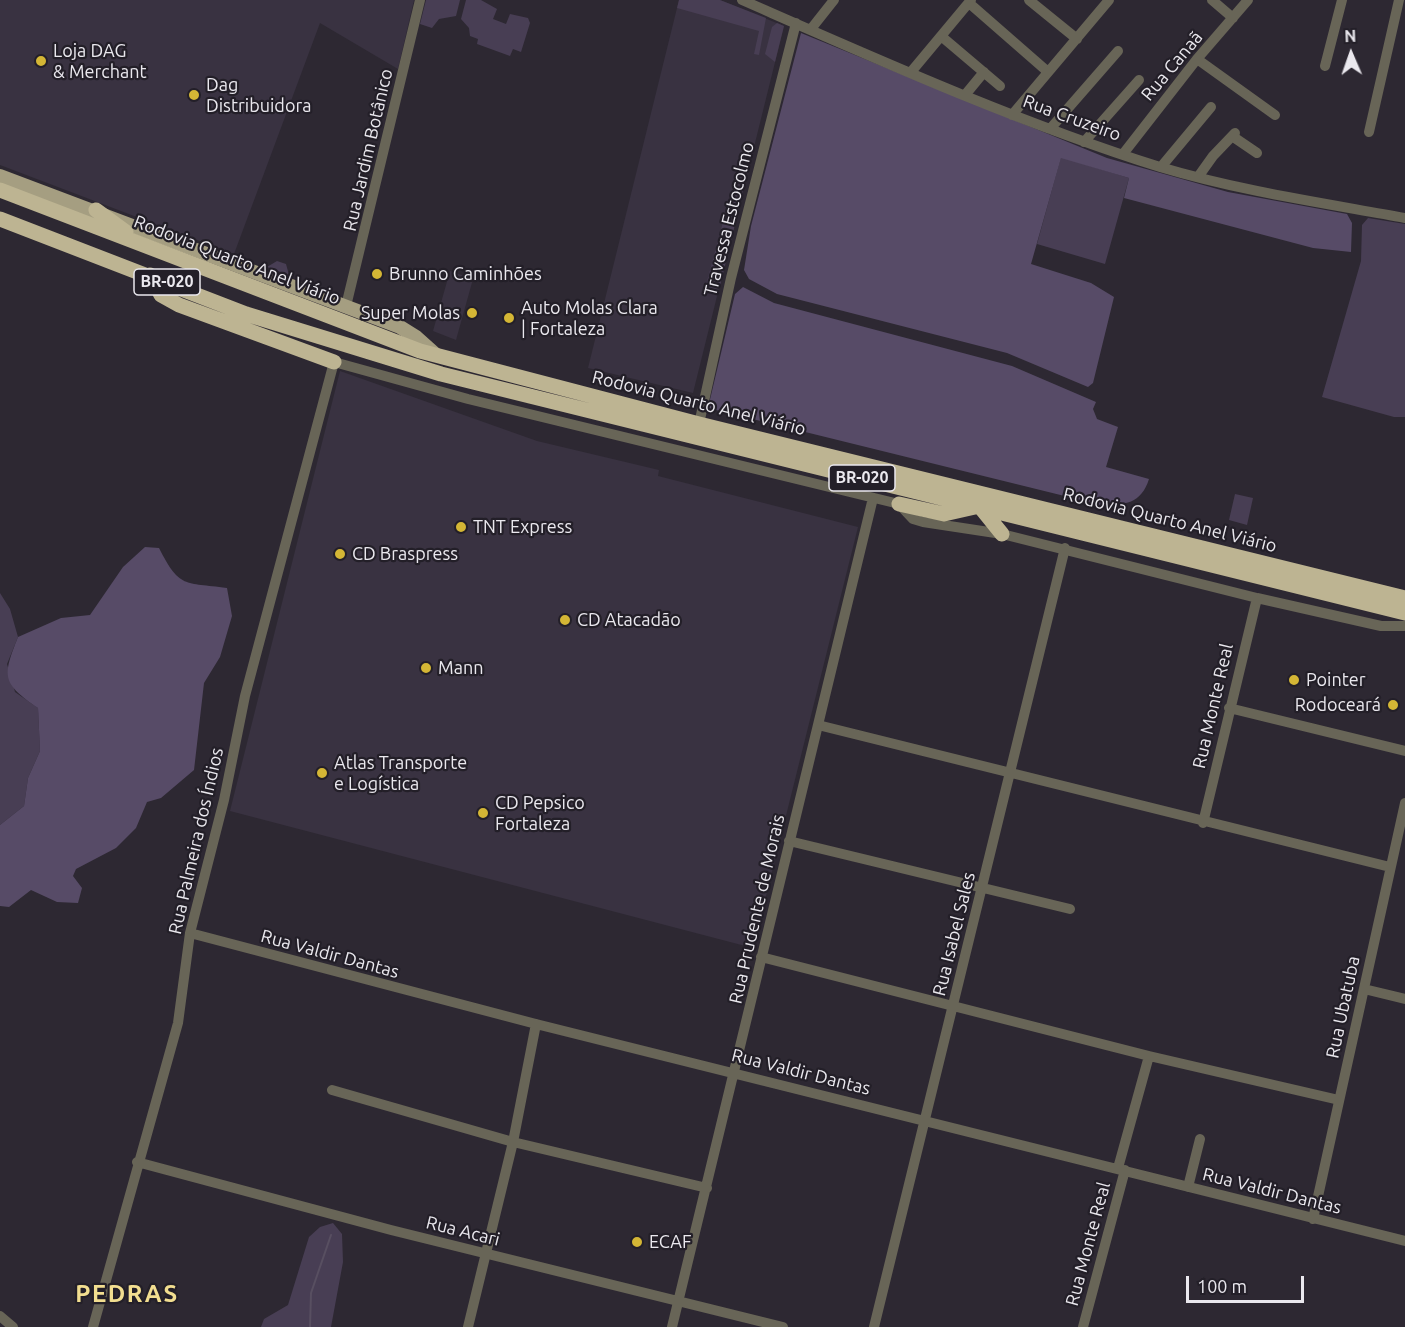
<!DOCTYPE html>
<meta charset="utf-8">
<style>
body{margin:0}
#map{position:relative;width:1405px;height:1327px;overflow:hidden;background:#2d2832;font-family:Ubuntu,sans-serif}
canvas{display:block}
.north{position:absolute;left:1321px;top:24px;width:60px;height:60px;-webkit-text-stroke:4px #231f28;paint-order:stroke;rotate:358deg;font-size:16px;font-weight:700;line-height:24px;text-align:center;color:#eae8ee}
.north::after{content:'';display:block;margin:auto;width:21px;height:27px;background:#eae8ee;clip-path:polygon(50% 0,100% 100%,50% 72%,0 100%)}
.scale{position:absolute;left:1186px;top:1276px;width:118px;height:27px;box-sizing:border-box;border:3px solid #eae8ee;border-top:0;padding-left:8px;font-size:18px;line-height:21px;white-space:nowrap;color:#eae8ee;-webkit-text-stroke:4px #231f28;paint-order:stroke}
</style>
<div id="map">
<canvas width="1405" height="1327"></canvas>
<div class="north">N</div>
<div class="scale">100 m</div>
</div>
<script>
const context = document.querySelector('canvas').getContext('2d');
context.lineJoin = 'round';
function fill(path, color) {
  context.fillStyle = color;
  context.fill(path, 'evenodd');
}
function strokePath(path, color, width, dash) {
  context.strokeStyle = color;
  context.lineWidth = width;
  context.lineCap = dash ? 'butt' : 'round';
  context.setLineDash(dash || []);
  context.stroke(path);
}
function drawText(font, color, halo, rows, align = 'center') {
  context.font = font + ' Ubuntu,sans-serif';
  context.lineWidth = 4.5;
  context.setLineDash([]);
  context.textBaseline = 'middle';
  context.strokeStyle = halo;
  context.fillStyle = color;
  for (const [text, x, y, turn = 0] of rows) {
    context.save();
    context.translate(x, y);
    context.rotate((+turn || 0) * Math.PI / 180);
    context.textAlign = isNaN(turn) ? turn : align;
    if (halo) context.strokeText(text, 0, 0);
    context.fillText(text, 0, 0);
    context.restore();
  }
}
const built = new Path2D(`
 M 0,0 L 414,0 L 398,69 L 320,23 L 234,254 L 0,165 Z
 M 679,0 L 720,0 L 784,26 L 693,393 L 588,368 Z
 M 450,271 L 473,279 L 456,340 L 433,331 Z
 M 340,371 L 537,441 L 659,470 L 658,476 L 858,527 L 753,948 L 230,811 Z`);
const green = new Path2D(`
 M 426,0 L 460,0 L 456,16 L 439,19 L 432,28 L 420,24 Z
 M 466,0 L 481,0 L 497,9 L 493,19 L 506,24 L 510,14 L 528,18 L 530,23 L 521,52 L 513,49 L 510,56 L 477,44 L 478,39 L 470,36 L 469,28 L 461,19 Z
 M 679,0 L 720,0 L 766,18 L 759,55 L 754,54 L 759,31 L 677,8 Z
 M 777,23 L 784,26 L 775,62 L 765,54 L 772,27 Z
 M 1061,157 L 1129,178 L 1105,264 L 1037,244 Z
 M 746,179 L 720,286 L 714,295 L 706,285 L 726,211 Z
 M 1368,218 L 1405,224 L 1405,417 L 1394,417 L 1322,397 L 1361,261 L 1362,225 Z
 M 277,261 L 286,264 L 289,275 L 267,267 Z
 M 1235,494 L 1253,498 L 1247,525 L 1229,520 Z
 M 0,593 L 10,609 L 18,637 L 7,664 L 15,692 L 38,708 L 40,751 L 28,778 L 24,806 L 0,825 Z
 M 333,1223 L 342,1234 L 343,1262 L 331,1327 L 261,1327 L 264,1319 L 288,1305 L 309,1237 L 320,1227 Z`);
const forest = new Path2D(`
 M 801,33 L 1107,158 L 1228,192 L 1347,214 L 1352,223 L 1351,252 L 1313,248 L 1124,198 L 1129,178 L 1061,158 L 1031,264 L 1091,283 L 1114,297 L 1093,383 L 1088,387 L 1007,353 L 777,294 L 749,279 L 744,270 L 751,226 Z
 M 743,287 L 774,303 L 1012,366 L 1096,402 L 1093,409 L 1097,419 L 1118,427 L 1106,467 L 1149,479 C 1141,504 1125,505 1101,505 L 708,408 L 735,294 Z
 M 145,547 L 159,548 C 180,589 184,582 227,588 L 232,616 L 220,657 L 204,683 L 194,770 L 161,798 L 147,802 L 136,828 L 116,848 L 76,869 L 73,876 L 82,888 L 78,903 L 57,902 L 31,890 L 9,907 L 0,906 L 0,825 L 24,806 L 28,778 L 40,751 L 38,708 C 2,683 2,677 18,637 L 61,618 L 90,615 L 123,567 Z`);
const stream = new Path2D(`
 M 310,1327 L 311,1293 L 331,1235`);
const minor = new Path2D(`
 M 742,0 C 879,60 1017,122 1160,167 C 1240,191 1323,203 1405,218
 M 1029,0 L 1077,39
 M 1212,0 L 1233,18
 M 969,3 L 1048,72
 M 811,29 L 834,0
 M 941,36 L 1000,86
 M 1197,59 L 1275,115
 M 1325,66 L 1342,0
 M 911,72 L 971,0
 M 965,95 L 984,72
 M 1012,115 L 1109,0
 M 1050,129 L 1118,51
 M 1369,132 L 1399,0
 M 1232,136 L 1257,153
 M 1084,142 L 1139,80
 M 1123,154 L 1197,59 L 1248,0
 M 1161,167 L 1211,107
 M 1198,177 L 1213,156 L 1235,133
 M 346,306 L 420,0
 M 699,424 L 731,278 L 796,23
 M 1229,708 L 1405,751
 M 818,725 L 1390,867
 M 1203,823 L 1257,598
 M 789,841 L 1070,909
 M 190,933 L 536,1024 L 1405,1241
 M 761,957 L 1149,1056 L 1339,1100
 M 1364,989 L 1405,999
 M 332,1090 L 513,1142 L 707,1188
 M 137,1162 L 391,1230 L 783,1327
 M 1118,1168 L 1149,1056
 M 1188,1187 L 1200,1139
 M 1313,1219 L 1405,803
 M 0,1316 L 13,1327
 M 93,1327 L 178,1023 L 190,933 L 224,800 L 245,696 L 334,362 L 468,399 L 899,504 L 913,519 L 923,522 L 1002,534 L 1257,598 L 1381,626 L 1405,626
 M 468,1327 L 513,1142 L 536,1024
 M 672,1327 L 873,498
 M 874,1327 L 1065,548
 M 1083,1327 L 1125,1170`);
const major = new Path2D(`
 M 0,176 L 400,327 L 416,337 L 435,354`);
const highway = new Path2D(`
 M 0,190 L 420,351 L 699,424 L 1405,598
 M 96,210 L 126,232
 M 0,219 L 246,314 L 441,374 L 1405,613
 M 150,275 L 161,295 L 179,305 L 334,362
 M 899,504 L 944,514 L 975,507
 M 981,508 L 1002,534`);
const markers = [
 [41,61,6,"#d4b635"],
 [194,95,6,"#d4b635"],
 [377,274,6,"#d4b635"],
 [472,313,6,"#d4b635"],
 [509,318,6,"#d4b635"],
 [461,527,6,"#d4b635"],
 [340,554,6,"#d4b635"],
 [565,620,6,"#d4b635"],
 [426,668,6,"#d4b635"],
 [1294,680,6,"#d4b635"],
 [1393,705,6,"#d4b635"],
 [322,773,6,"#d4b635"],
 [483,813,6,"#d4b635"],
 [637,1242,6,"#d4b635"]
];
const shields = [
 [167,282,66],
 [862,478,66]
];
const shieldNames = [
 ["BR-020",167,282],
 ["BR-020",862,478]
];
const poiNames = [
 ["Loja DAG",53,51],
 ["& Merchant",53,72],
 ["Dag",206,85],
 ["Distribuidora",206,106],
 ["Brunno Caminhões",389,274],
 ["Auto Molas Clara",521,308],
 ["| Fortaleza",521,329],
 ["Super Molas",460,313,"right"],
 ["TNT Express",473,527],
 ["CD Braspress",352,554],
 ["CD Atacadão",577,620],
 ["Mann",438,668],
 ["Pointer",1306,680],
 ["Rodoceará",1381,705,"right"],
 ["Atlas Transporte",334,763],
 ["e Logística",334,784],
 ["CD Pepsico",495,803],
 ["Fortaleza",495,824],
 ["ECAF",649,1242]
];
const streetNames = [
 ["Rua Canaã",1172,66,-50],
 ["Rua Cruzeiro",1072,118,20],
 ["Rua Jardim Botânico",368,150,-77],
 ["Travessa Estocolmo",729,219,-76],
 ["Rodovia Quarto Anel Viário",237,260,21],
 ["Rodovia Quarto Anel Viário",699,403,14],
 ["Rodovia Quarto Anel Viário",1170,520,14],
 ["Rua Monte Real",1213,706,-77],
 ["Rua Palmeira dos Índios",196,841,-77],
 ["Rua Prudente de Morais",757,909,-77],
 ["Rua Isabel Sales",954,934,-76],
 ["Rua Valdir Dantas",330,954,15],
 ["Rua Ubatuba",1343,1007,-78],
 ["Rua Valdir Dantas",801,1072,14],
 ["Rua Valdir Dantas",1272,1191,14],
 ["Rua Acari",463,1231,14],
 ["Rua Monte Real",1088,1244,-75]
];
const districtNames = [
 ["PEDRAS",127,1294]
];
fill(built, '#393241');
fill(green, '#483e54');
fill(forest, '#574b67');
strokePath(stream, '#584f61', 2);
strokePath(minor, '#686557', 10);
strokePath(major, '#a59e81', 14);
strokePath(highway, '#bdb492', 15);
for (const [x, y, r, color] of markers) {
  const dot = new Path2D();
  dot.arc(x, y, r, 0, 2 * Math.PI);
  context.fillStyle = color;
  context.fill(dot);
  strokePath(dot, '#231f28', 2);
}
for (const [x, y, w] of shields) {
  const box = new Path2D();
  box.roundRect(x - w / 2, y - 13, w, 26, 4.5);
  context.fillStyle = '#231f28';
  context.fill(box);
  strokePath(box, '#eae8ee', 1.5);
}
drawText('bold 16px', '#eae8ee', null, shieldNames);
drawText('18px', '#eae8ee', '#231f28', poiNames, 'left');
drawText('18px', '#eae8ee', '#231f28', streetNames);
context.letterSpacing = '1.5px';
drawText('bold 24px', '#f2de90', '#231f28', districtNames);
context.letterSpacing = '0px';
</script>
